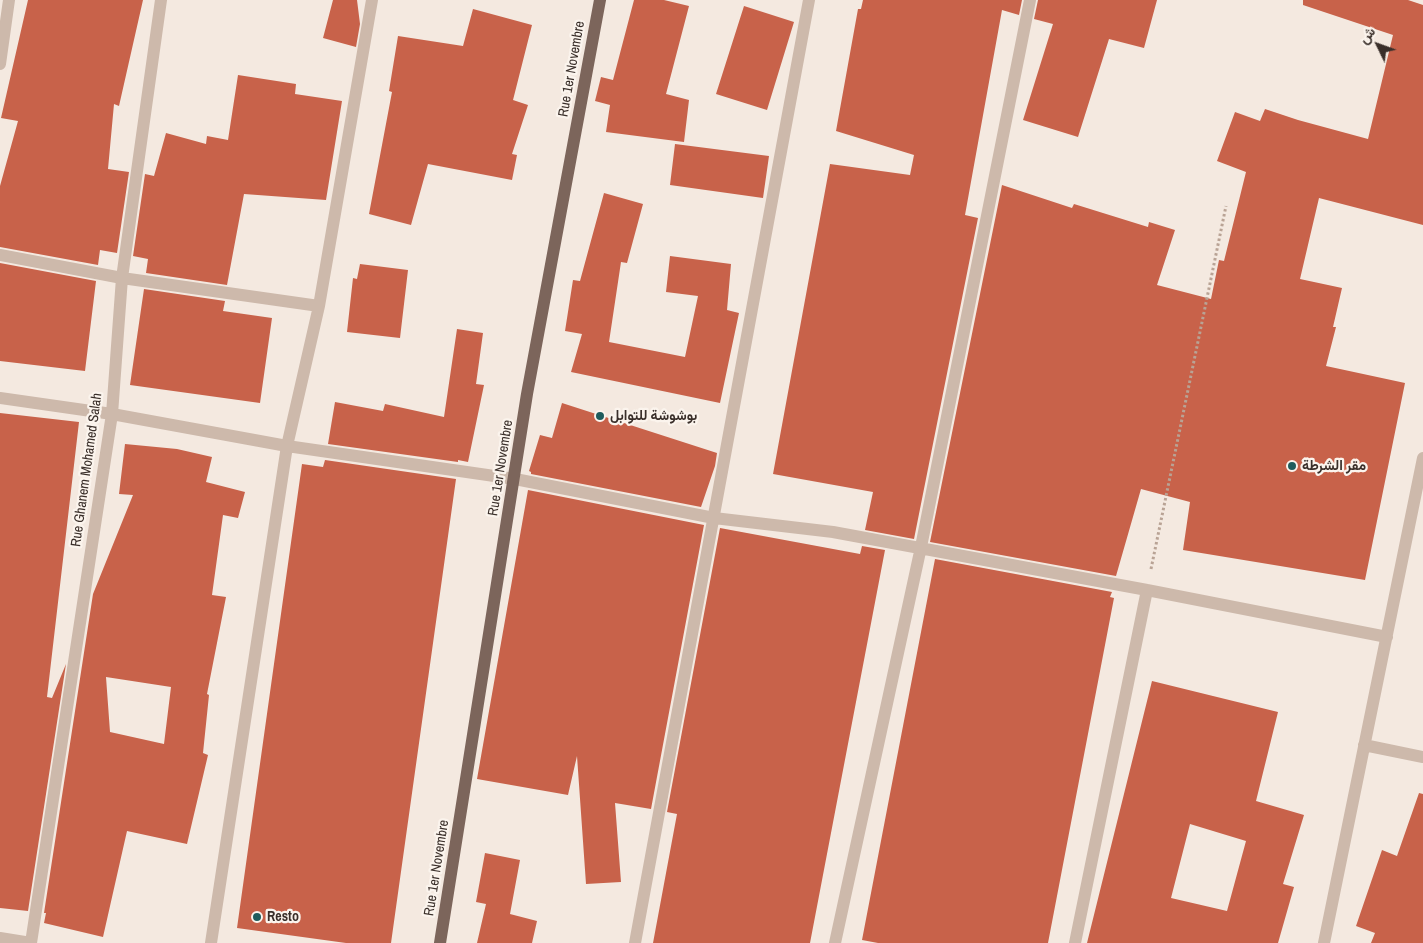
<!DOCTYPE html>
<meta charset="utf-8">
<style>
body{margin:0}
#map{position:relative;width:1423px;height:943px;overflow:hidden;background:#f4e9e0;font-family:"Archivo Narrow",Vazirmatn,sans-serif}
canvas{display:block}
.north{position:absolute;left:1353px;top:20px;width:50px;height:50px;-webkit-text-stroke:4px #fbf4ed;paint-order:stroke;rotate:312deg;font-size:14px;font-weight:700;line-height:20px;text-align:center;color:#3a2f2a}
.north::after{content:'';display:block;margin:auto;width:18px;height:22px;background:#3a2f2a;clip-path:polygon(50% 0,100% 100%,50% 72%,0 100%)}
</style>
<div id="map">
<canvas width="1423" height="943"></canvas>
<div class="north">ش</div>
</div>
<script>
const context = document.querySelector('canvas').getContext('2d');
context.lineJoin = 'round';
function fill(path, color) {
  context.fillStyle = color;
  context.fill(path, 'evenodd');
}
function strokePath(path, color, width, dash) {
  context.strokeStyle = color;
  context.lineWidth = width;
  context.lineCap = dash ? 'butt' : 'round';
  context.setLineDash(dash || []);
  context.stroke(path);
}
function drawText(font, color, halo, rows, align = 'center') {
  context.font = font + ' "Archivo Narrow",Vazirmatn,sans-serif';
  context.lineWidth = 4.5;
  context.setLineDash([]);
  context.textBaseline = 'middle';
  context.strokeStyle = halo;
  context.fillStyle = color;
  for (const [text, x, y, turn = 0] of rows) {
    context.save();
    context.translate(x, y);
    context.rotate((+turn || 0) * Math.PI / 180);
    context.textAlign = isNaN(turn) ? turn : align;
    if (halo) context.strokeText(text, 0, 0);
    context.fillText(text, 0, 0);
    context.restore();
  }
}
const building = new Path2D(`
 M 28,0 L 143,0 L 119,106 L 114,104 L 108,169 L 129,172 L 117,253 L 100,250 L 98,265 L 0,247 L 0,186 L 18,121 L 1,118 Z
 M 333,0 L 357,0 L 360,24 L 356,47 L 323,38 Z
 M 634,0 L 664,0 L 689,6 L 666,94 L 689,100 L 684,142 L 606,132 L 610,105 L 595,101 L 601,77 L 613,80 Z
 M 863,0 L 1022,0 L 1019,15 L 1002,10 L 965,215 L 978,218 L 914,539 L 865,530 L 873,492 L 773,474 L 830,164 L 910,175 L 914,155 L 836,131 L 858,9 L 861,9 Z
 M 1038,0 L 1157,0 L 1144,48 L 1109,39 L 1078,137 L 1023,120 L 1053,24 L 1034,19 Z
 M 1303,0 L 1408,0 L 1423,5 L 1423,225 L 1319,198 L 1300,279 L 1342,288 L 1333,327 L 1336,327 L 1326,366 L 1405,383 L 1365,580 L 1183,550 L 1190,502 L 1141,489 L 1116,576 L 930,542 L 1002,185 L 1072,208 L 1074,204 L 1148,227 L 1149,222 L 1175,230 L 1157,285 L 1211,299 L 1219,260 L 1224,261 L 1246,172 L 1217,161 L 1235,112 L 1260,121 L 1265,109 L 1298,120 L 1368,139 L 1393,35 L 1303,5 Z
 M 744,6 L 794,22 L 767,110 L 716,94 Z
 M 473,9 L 532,25 L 513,100 L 528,105 L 512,154 L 517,155 L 512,180 L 428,164 L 411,225 L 369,214 L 392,92 L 389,91 L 398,36 L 463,46 Z
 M 238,75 L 296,84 L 295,94 L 342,101 L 326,200 L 244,194 L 227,285 L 146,273 L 148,259 L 133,256 L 145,174 L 154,176 L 166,133 L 206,144 L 207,136 L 228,140 Z
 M 675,144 L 769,156 L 763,198 L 670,185 Z
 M 604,193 L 643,204 L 627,263 L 621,262 L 609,342 L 685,357 L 698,296 L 666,292 L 670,256 L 731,264 L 727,310 L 739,313 L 720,403 L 571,372 L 582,334 L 565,331 L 573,280 L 580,281 Z
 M 0,263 L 96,281 L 85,371 L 0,361 Z
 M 360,264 L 408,270 L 400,338 L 347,332 L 353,278 L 357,279 Z
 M 144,289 L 225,301 L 223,311 L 272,318 L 260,403 L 130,385 Z
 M 457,329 L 483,333 L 476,384 L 484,385 L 468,462 L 458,460 L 458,462 L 328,444 L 335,402 L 383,411 L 385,404 L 444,417 Z
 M 562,403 L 717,453 L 715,466 L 701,507 L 531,474 L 531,472 L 529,471 L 540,435 L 552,438 Z
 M 0,413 L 79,422 L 47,697 L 52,698 L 66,664 L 28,911 L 0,908 Z
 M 125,444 L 177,449 L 212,457 L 206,482 L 245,492 L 238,518 L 223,515 L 212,595 L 226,597 L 207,694 L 209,695 L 203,753 L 208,755 L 187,844 L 127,831 L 103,937 L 44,923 L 46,913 L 44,913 L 93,594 L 133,495 L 119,494 ZM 106,677 L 171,687 L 164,744 L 110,732 Z
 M 325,460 L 456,479 L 391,943 L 346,943 L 237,928 L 302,464 L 323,467 Z
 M 528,490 L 704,525 L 651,809 L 615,803 L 621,882 L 586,884 L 577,756 L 568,795 L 477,779 Z
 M 720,528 L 860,554 L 862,546 L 885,550 L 810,943 L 653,943 L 677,814 L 667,812 Z
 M 935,559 L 1112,592 L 1110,597 L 1114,598 L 1048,943 L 878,943 L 862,940 Z
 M 1152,681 L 1278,712 L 1256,801 L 1304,815 L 1283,884 L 1294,887 L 1278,943 L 1087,943 ZM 1190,824 L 1246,841 L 1227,911 L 1171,898 Z
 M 1419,793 L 1423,794 L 1423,943 L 1371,943 L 1375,933 L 1356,926 L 1382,850 L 1397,856 Z
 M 485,853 L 520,860 L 510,914 L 537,921 L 532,943 L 477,943 L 486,904 L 476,902 Z`);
const path = new Path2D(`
 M 1151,569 L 1226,206`);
const street = new Path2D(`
 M 0,64 L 9,0
 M 0,255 L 122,278 L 319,306
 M 0,398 L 112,414 L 287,446 L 515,479 L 714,518 L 833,532 L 1147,590 L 1387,637
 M 1364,745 L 1423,757
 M 0,938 L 31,943
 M 31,943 L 112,414 L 122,278 L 161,0
 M 211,943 L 287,446 L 319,306 L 372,0
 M 635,943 L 809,0
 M 835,943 L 921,547 L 1030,0
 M 1075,943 L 1147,590
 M 1324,943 L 1423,458`);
const primary = new Path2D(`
 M 440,943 L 527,394 L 600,0`);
const markers = [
 [600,416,5,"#1f5c5d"],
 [1292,466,5,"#1f5c5d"],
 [257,917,5,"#1f5c5d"]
];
const streetNames = [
 ["Rue 1er Novembre",572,69,-80],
 ["Rue 1er Novembre",501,468,-81],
 ["Rue Ghanem Mohamed Salah",87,470,-82],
 ["Rue 1er Novembre",437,868,-81]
];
const poiNames = [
 ["بوشوشة للتوابل",610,416],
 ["مقر الشرطة",1302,466],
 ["Resto",267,917]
];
fill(building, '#c8624a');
strokePath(path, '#b9a395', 3, [2.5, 2.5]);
strokePath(street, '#cdb9ab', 12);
strokePath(primary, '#7c655b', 12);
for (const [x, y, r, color] of markers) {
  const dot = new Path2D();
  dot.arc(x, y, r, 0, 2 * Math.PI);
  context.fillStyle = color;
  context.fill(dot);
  strokePath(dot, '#fbf4ed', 2);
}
drawText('14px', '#3a2f2a', '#fbf4ed', streetNames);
drawText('bold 14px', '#3a2f2a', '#fbf4ed', poiNames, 'left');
</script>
